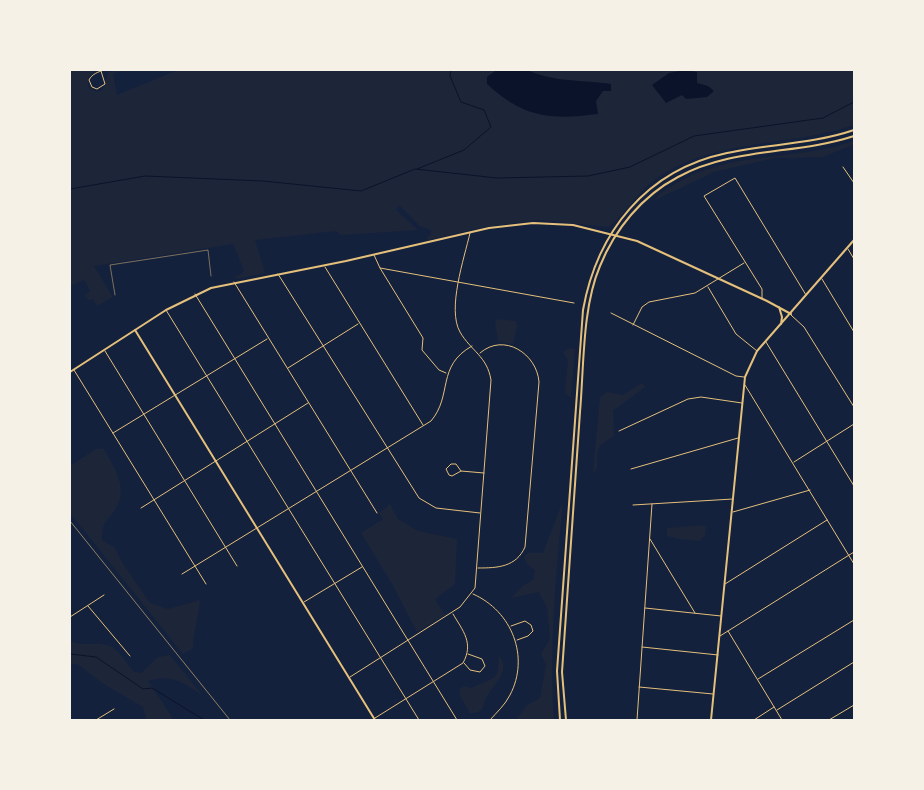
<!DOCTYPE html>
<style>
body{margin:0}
#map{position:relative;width:924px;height:790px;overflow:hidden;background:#14213d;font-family:Bitter,serif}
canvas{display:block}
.frame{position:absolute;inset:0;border:71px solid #f6f1e7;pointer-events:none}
</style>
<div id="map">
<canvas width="924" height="790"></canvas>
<div class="frame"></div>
</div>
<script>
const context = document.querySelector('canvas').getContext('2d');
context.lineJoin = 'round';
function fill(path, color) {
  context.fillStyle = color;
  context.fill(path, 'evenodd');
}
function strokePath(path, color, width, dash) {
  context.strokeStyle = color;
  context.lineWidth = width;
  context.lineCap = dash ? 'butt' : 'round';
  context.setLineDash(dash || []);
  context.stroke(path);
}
const green = new Path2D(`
 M 70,70 L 96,70 C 89,77 86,78 89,88 C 107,99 104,81 109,72 L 124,70 L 113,74 L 117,95 L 178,70 L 854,70 L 854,125 C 790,147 718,138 660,176 C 636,192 628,212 609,227 L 539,220 L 484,227 L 428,240 L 426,238 L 431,234 L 431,230 L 420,226 L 399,205 L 396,210 L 418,230 L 341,235 L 336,231 L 255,240 L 265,273 L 236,279 L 235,276 L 242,274 L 244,270 L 233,244 L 94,266 L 113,297 L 97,306 L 93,299 L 88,300 L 85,295 L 90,291 L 84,280 L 71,286 L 70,284 Z
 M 854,141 L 854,144 L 823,157 L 774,158 L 714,172 L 655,200 C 659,193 665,190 672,186 C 726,150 795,162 854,141 Z
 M 497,319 L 516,321 L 517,326 L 513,344 L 498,341 L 495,322 Z
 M 570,348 L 575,349 L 571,398 L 565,393 L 568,360 L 563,352 Z
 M 642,383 L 645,387 L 613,411 L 614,436 C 610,439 603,442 600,446 C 594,455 601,467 593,474 L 600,397 L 607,392 L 623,395 Z
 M 96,449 L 104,449 C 113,465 128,487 117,506 C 108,523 102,518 102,540 L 115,548 L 123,564 L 150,603 L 168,609 L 200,600 C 199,617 193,631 193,648 L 183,654 L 70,513 L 70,466 Z
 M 563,501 C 556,573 549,648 554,720 L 516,720 L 526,706 L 540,698 L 546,665 L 541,654 L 550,639 L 547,608 L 539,592 L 511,598 L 523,586 L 534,579 L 535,570 L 527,564 L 524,557 L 528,553 L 543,553 Z
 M 390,504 L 398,519 L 418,531 L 457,539 L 455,584 L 435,599 L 445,615 L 417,632 L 392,584 L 361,533 L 383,519 L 379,513 Z
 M 706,525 L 705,535 L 700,541 L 680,539 L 667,536 L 667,528 Z
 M 70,641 C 83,647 96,641 110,646 C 118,649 128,665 134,672 L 141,673 L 158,657 L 170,655 L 203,696 C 186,683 170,673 148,681 L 174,720 L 141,720 L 146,718 L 143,707 L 102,683 L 79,665 L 70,663 Z
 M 499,655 C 512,674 492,684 485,700 C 483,704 484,707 481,710 C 478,713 474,713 470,713 L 460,696 L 460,689 L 464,686 L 471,688 L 494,678 L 498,671 Z`);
const water = new Path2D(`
 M 527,70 C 554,82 582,80 611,84 L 611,91 L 603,91 L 596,101 L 598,114 C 550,120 524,118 487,84 L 487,77 L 495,71 Z
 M 685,70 L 697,72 L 697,83 L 708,86 L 714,91 L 707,97 L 686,99 L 682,95 L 666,103 L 652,85 L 669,73 Z`);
const stream = new Path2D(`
 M 417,169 L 464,150 L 491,127 L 484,110 L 461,102 L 450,76 L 451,70
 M 70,189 L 145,176 L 263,181 L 361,191 L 415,169 L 497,178 L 588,176 L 630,167 L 694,136 L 823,118 L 854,102
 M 70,654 L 96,657 L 143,689 L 152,688 L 204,720`);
const service = new Path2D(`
 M 115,295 L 110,265 L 208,250 L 211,276`);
const minor = new Path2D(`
 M 100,70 L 101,71 L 105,84 L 97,89 L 92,87 L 89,80 C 92,74 98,72 104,70
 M 843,167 L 854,183
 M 848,249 L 854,259
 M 374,255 L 380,268 L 574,303
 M 325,267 L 423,425
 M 380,268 L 423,338 L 422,350 L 439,370 L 446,373
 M 278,274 L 419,498 L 436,508 L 480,513
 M 822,279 L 854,332
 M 234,282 L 377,513
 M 708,287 L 736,334 L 757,351
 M 195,294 L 457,720
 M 762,298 L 762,289 L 704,196 L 735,178 L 806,295
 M 166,310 L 419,720
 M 611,313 L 736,376 L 744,377
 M 791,315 L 804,327 L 854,407
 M 633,325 L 642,307 L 649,302 L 695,293 L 744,263
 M 766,342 L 854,486
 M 105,351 L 237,566
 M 288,368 L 358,324
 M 74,370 L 206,584
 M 745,385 L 854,564
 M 619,431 L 688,399 L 701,397 L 742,403
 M 113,433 L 267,339
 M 794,462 L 854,424
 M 631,469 L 738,438
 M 461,471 L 456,464 L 451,464 L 446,469 L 449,475 L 452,476 L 461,471 L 484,473
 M 633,505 L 733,499
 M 141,508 L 308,403
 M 733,512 L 810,490
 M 650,539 L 695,613
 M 478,568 C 498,568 516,567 525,547 L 539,382 C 537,354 504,332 480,353
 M 182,574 L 431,421 C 453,395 436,366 472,346
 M 725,584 L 827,520
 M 473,594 C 512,611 530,657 510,695 C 505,705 497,712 490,720
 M 304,602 L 362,567
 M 88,606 L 130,656
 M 645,608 L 721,616
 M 70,617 L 104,595
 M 511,626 L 525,621 L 531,625 L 533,631 L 528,636 L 517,640
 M 728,631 L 782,720
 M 720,636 L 854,552
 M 642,647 L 718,655
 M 464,663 L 470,670 L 480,672 L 485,666 L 482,659 L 468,654
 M 350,677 L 460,607 L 475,588 L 491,380 C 487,356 471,351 460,332 C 447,309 464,259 470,233
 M 758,679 L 854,620
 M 639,687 L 713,694
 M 777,710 L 854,662
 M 375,718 L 463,663 C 474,643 463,631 453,614
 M 96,720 L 114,709
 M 637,720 L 652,504
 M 754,720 L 774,707
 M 829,720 L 854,705`);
const tertiary = new Path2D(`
 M 135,330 L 375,720`);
const secondary = new Path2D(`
 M 779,307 L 782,317 L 781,324
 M 70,372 L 166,310 L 211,288 L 346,261 L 489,228 L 533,223 L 573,225 L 637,241 L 767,301 L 791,314
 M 711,720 L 745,377 L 757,351 L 854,240`);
const primary = new Path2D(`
 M 560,720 L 557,671 L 583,310 C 597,232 646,170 727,153 C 769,144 813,144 854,130
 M 566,720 L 562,672 C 568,586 574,499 580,412 C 584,367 582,308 600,266 C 615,229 642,196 678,177 C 733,147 796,155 854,136`);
const rail = new Path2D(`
 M 70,521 L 230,720`);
fill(green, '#1d2539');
fill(water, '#0b132b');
strokePath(stream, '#0b132b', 1);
strokePath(service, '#e5c07b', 0.5);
strokePath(minor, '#e5c07b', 1);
strokePath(tertiary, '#e5c07b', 2);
strokePath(secondary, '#e5c07b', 2);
strokePath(primary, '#e5c07b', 2);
strokePath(rail, '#918062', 1);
</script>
